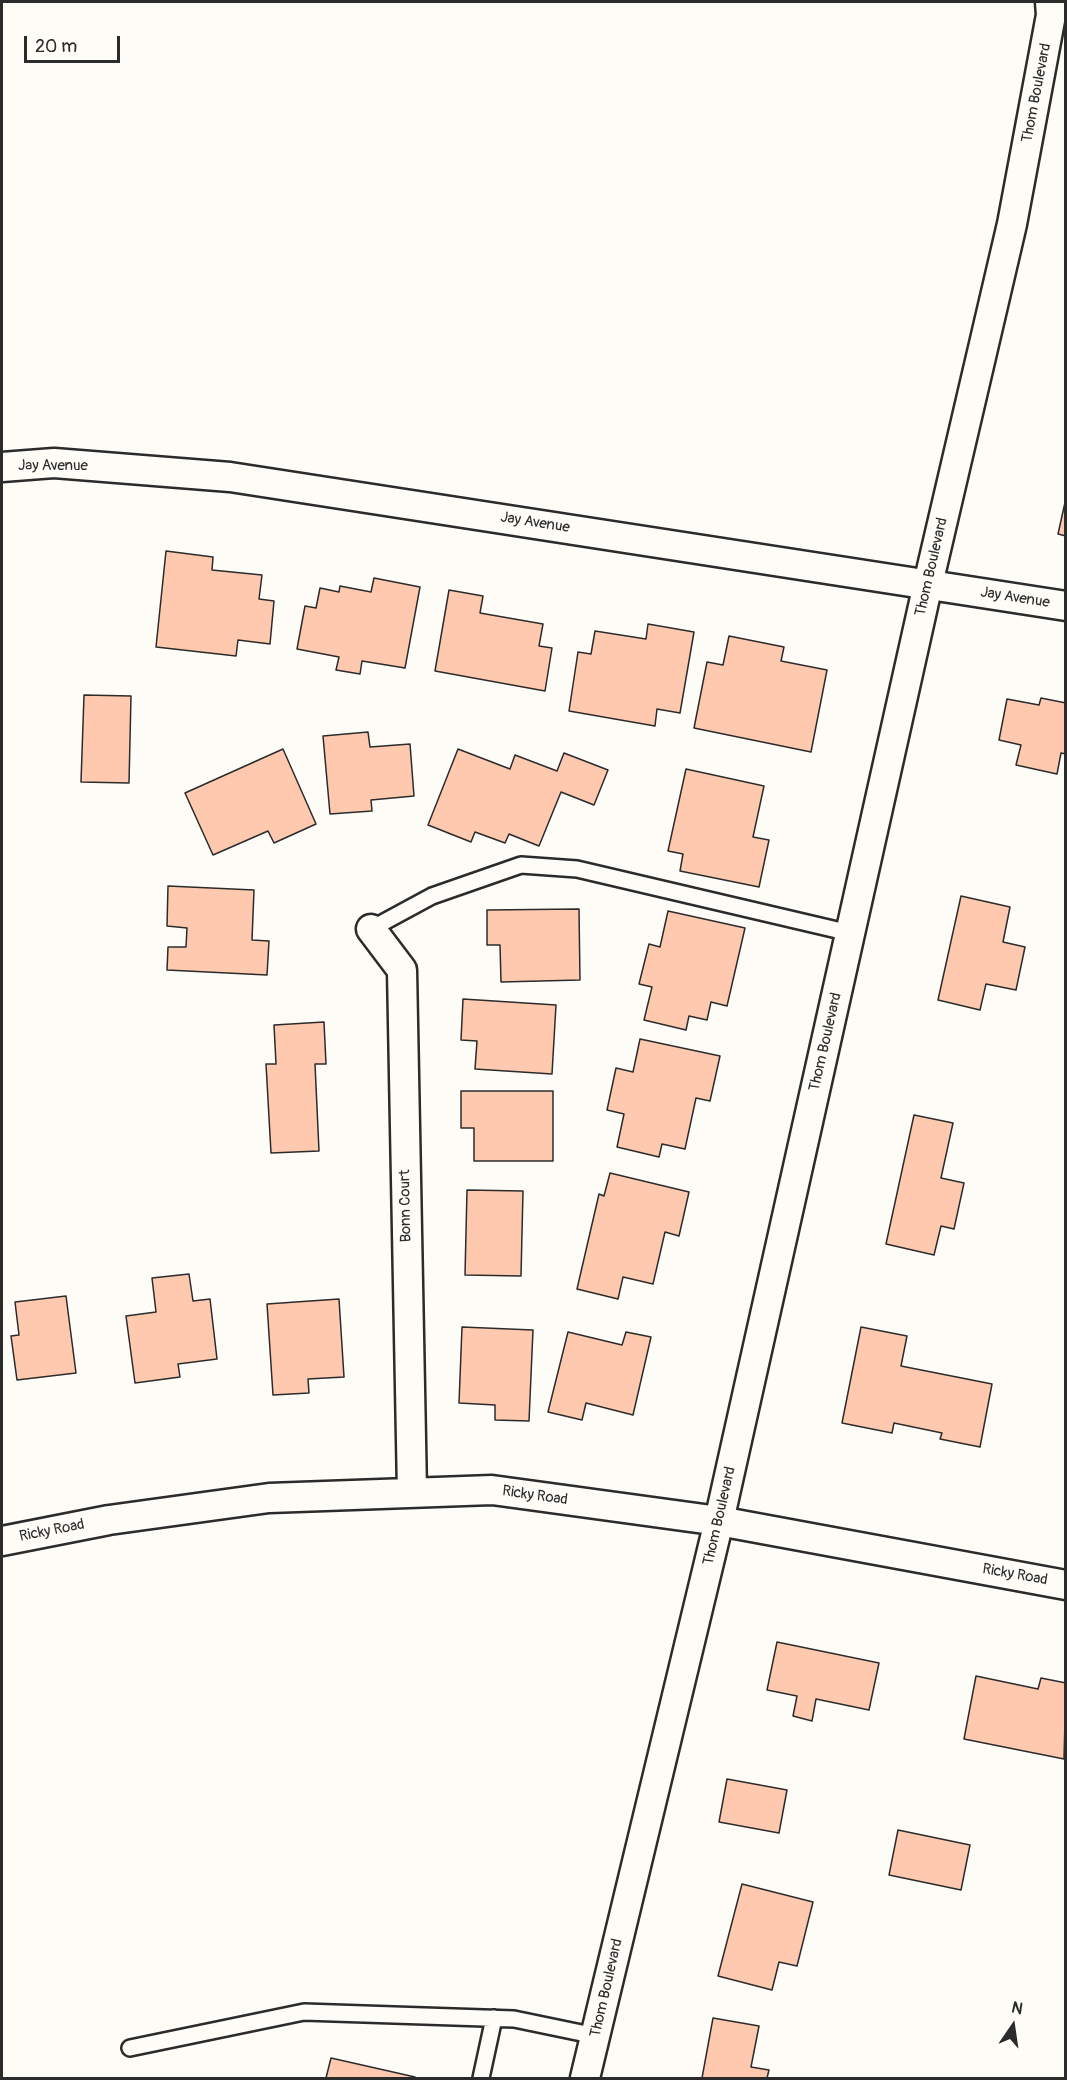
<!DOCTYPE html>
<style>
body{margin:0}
#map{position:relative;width:1067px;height:2080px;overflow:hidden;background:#fdfcf7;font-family:Pangolin,sans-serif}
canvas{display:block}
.frame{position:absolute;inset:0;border:3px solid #2b2b2b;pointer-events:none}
.north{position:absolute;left:983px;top:1996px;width:60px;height:60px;-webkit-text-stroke:4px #fdfcf7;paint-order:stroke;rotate:13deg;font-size:16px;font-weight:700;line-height:24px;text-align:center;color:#2b2b2b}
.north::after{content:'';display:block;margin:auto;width:21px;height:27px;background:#2b2b2b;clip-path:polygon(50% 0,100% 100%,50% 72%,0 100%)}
.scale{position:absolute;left:24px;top:36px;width:96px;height:27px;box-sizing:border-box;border:3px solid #2b2b2b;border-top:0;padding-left:8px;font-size:18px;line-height:21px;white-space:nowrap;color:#2b2b2b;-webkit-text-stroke:4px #fdfcf7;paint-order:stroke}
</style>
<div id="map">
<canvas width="1067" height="2080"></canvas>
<div class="frame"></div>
<div class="north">N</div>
<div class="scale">20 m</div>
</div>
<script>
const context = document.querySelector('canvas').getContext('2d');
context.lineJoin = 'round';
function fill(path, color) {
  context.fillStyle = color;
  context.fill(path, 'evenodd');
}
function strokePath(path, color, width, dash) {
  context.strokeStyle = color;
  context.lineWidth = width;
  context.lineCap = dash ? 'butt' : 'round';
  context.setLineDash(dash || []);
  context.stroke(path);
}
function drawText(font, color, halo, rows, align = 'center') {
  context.font = font + ' Pangolin,sans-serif';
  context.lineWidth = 4.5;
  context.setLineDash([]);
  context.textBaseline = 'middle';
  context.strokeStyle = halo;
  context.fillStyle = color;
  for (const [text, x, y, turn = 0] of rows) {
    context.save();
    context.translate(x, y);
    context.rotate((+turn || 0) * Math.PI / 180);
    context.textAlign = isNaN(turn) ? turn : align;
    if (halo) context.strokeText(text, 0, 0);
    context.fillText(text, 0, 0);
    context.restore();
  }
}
const building = new Path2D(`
 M 1066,498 L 1066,536 L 1058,534 Z
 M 166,551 L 213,557 L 212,570 L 262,575 L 259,599 L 274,601 L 270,644 L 238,640 L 236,656 L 156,647 Z
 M 374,578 L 420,587 L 405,668 L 362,661 L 360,674 L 336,670 L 339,657 L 297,649 L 305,606 L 316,608 L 320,588 L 339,592 L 340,586 L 371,592 Z
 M 449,590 L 483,596 L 480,613 L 543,624 L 539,646 L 552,648 L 545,691 L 435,671 Z
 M 648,624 L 694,632 L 680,713 L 657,709 L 655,726 L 569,711 L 578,652 L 591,654 L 595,631 L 646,639 Z
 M 729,636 L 784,647 L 781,661 L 827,670 L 811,752 L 694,728 L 707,662 L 723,665 Z
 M 84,695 L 131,696 L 129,783 L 81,782 Z
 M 1041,698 L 1066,703 L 1066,754 L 1061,753 L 1057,774 L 1016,765 L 1021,745 L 999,740 L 1007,699 L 1039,705 Z
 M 368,732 L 370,747 L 410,744 L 414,796 L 371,800 L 372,811 L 330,814 L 323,736 Z
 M 283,749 L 316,824 L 274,843 L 268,831 L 213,855 L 185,793 Z
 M 458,749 L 510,769 L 515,755 L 557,771 L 564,753 L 608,770 L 594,805 L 561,792 L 539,846 L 509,834 L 505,843 L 475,832 L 471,842 L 428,825 Z
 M 686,769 L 764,786 L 753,837 L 769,840 L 759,887 L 680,871 L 683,854 L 668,851 Z
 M 168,886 L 254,890 L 252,940 L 269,941 L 267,975 L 167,970 L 168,947 L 186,947 L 187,928 L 167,926 Z
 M 961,896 L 1010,907 L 1003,942 L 1025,947 L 1016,990 L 986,984 L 980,1010 L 938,1000 Z
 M 579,909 L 580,980 L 501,982 L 500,945 L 487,945 L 487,910 Z
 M 668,911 L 745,928 L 727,1006 L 711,1002 L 707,1020 L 689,1016 L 686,1030 L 644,1020 L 652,987 L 639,984 L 649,944 L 660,947 Z
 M 463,999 L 556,1005 L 552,1074 L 475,1069 L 477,1041 L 461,1040 Z
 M 324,1022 L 326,1064 L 315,1064 L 319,1151 L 271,1153 L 266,1064 L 276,1064 L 274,1025 Z
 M 640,1039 L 720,1056 L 710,1101 L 696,1098 L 685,1149 L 662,1144 L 659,1157 L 617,1147 L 624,1114 L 607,1110 L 616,1068 L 633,1072 Z
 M 461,1091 L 553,1091 L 553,1161 L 474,1161 L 474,1128 L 461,1128 Z
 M 914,1115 L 953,1123 L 941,1178 L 964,1183 L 954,1229 L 941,1226 L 934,1255 L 886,1244 Z
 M 610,1173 L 689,1192 L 679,1236 L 665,1232 L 653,1284 L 623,1277 L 618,1299 L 577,1289 L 599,1194 L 604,1196 Z
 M 467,1190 L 523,1191 L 521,1276 L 465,1275 Z
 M 189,1274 L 193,1301 L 210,1299 L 217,1359 L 178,1364 L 180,1377 L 135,1383 L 126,1316 L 156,1312 L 152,1278 Z
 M 66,1296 L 76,1373 L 17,1380 L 11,1336 L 19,1335 L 15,1302 Z
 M 339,1299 L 344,1377 L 308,1379 L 309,1393 L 273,1395 L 267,1304 Z
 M 462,1327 L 533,1330 L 529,1421 L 495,1420 L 495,1405 L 459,1403 Z
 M 861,1327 L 907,1336 L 901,1366 L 992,1384 L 980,1447 L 940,1439 L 942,1433 L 894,1423 L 892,1433 L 842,1423 Z
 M 568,1332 L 622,1345 L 626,1332 L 651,1337 L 633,1415 L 586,1403 L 582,1420 L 548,1412 Z
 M 777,1642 L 879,1663 L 869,1710 L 816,1699 L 812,1721 L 793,1716 L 797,1696 L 767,1690 Z
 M 976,1676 L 1038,1689 L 1041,1678 L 1066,1683 L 1064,1759 L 964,1739 Z
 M 727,1779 L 787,1790 L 779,1833 L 719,1822 Z
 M 898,1830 L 970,1845 L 961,1890 L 889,1875 Z
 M 742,1884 L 813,1902 L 797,1966 L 779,1962 L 772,1990 L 718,1976 Z
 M 713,2018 L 759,2026 L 751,2067 L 769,2070 L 767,2078 L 702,2078 Z
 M 331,2058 L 415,2077 L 415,2078 L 326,2078 Z`);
const service = new Path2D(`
 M 371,929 L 432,896 L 521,865 L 577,869 L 850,933
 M 130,2048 L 304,2012 L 514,2019 L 596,2036
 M 481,2078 L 494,2018`);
const minor = new Path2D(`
 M 2,467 L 54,463 L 230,477 L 1066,606
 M 371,929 L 402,970 L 412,1492
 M 2,1541 L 109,1520 L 269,1498 L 492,1490 L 719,1521 L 1066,1585
 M 585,2078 L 719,1521 L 928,584 L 1012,224 L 1051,15 L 1050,2`);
const streetNames = [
 ["Thom Boulevard",1037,93,-79],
 ["Jay Avenue",53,466],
 ["Jay Avenue",535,523,9],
 ["Thom Boulevard",932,567,-77],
 ["Jay Avenue",1015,598,9],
 ["Thom Boulevard",826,1042,-77],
 ["Bonn Court",406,1206,-91],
 ["Ricky Road",535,1496,8],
 ["Thom Boulevard",720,1516,-77],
 ["Ricky Road",52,1531,-11],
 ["Ricky Road",1015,1575,10],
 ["Thom Boulevard",607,1988,-77]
];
fill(building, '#fec9af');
strokePath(building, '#2b2b2b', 1.5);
strokePath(service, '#2b2b2b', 20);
strokePath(minor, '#2b2b2b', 33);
strokePath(service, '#fdfcf7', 15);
strokePath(minor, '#fdfcf7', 28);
drawText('15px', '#2b2b2b', '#fdfcf7', streetNames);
</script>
